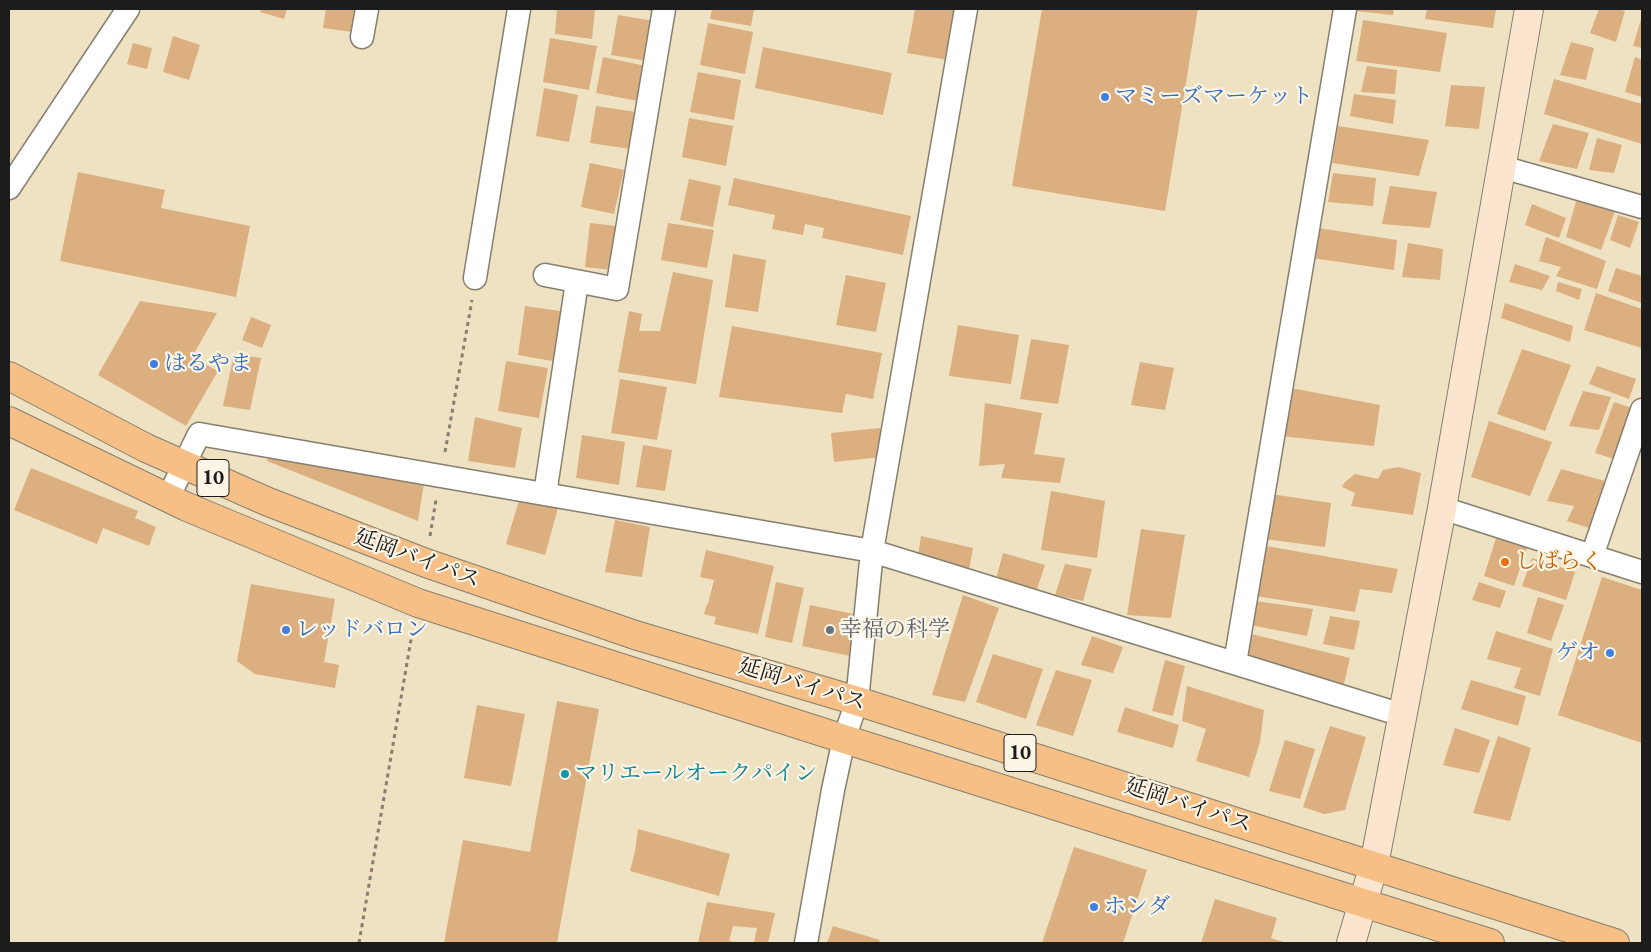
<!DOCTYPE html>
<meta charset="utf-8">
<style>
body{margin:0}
#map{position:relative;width:1651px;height:952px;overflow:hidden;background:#eee2c2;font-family:"EB Garamond",serif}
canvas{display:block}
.frame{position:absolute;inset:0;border:10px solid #1c1c1c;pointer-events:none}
</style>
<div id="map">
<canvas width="1651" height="952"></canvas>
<div class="frame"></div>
</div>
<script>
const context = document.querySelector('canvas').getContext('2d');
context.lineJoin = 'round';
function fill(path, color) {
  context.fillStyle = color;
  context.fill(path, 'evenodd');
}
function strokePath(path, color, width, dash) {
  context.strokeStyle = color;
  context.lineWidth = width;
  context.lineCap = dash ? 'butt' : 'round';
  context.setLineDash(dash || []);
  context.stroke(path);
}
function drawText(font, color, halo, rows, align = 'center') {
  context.font = font + ' "EB Garamond","Noto Serif JP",serif';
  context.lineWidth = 4.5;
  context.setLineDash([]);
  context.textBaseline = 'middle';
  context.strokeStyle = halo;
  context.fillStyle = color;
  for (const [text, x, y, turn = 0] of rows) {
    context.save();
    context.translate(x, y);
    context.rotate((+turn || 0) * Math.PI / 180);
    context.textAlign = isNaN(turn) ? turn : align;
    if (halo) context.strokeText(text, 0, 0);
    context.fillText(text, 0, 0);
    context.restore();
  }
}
const building = new Path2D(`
 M 261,9 L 287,9 L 284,19 L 260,12 Z
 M 326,9 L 356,9 L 353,32 L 323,28 Z
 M 557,9 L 595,9 L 592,39 L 555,34 Z
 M 640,9 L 657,9 L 657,12 Z
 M 712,9 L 754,9 L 751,26 L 710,19 Z
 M 915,9 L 952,9 L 963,10 L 954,61 L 907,53 Z
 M 1042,9 L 1198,9 L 1165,211 L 1012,186 Z
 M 1355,9 L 1394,9 L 1393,15 L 1355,11 Z
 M 1427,9 L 1496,9 L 1493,28 L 1425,19 Z
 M 1599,9 L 1619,9 L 1625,11 L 1616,42 L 1590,33 Z
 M 618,15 L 654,21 L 647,61 L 611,55 Z
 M 1642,16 L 1642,48 L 1633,46 Z
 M 1363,20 L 1447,33 L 1440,72 L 1356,61 Z
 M 708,23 L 753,32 L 745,74 L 700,65 Z
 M 173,36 L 200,45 L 189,80 L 163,72 Z
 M 550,38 L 597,46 L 589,90 L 543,82 Z
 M 1571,42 L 1594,48 L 1586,80 L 1560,75 Z
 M 133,43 L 152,48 L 147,69 L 127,64 Z
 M 763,47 L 892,73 L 883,115 L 755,88 Z
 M 603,57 L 646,66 L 638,101 L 596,93 Z
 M 1635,57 L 1642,60 L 1642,97 L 1625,92 Z
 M 1367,66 L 1397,70 L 1395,94 L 1361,92 Z
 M 698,72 L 741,80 L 734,120 L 690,112 Z
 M 1554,79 L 1642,104 L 1642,144 L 1544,114 Z
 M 1451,85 L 1485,87 L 1479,129 L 1445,126 Z
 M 544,88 L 578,95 L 569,142 L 536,136 Z
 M 1354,94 L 1396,100 L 1393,124 L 1350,116 Z
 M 596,106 L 643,113 L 637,150 L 590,143 Z
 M 689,118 L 733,126 L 726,166 L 682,157 Z
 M 1553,124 L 1589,133 L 1577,169 L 1539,161 Z
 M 1338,126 L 1429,140 L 1419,176 L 1332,163 Z
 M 1597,138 L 1622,145 L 1614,173 L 1589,170 Z
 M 590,163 L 624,170 L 614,214 L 581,207 Z
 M 78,172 L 165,190 L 161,208 L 250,226 L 236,297 L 60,261 Z
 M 1333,173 L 1376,178 L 1373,206 L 1328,202 Z
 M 734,178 L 911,216 L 903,255 L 822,238 L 824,228 L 805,224 L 803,235 L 772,229 L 775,215 L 728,205 Z
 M 689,179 L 721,186 L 713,227 L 680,220 Z
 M 1390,186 L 1437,192 L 1430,228 L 1382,224 Z
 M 1577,198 L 1615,211 L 1601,250 L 1566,237 Z
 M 1532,204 L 1566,218 L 1559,238 L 1525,225 Z
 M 1618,215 L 1639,222 L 1630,248 L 1610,240 Z
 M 590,223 L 616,226 L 611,270 L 585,267 Z
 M 668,223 L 714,230 L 707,268 L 661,260 Z
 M 1318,228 L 1397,240 L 1394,270 L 1312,258 Z
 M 1546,237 L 1606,261 L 1597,289 L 1556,276 L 1561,267 L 1539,261 Z
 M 1408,243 L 1443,249 L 1440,280 L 1402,277 Z
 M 733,254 L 766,260 L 758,312 L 725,307 Z
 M 1515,264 L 1550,276 L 1542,290 L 1509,282 Z
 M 1616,268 L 1642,276 L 1642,303 L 1608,291 Z
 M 673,272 L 713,280 L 696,384 L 618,372 L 629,311 L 642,314 L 639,331 L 660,331 Z
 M 846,275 L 886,283 L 876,332 L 836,325 Z
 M 1558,282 L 1582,289 L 1579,300 L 1556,291 Z
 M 1596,293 L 1642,309 L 1642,348 L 1584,330 Z
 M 140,301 L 217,313 L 192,357 L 218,371 L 186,426 L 98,375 Z
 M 1505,303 L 1573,326 L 1570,342 L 1501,318 Z
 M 525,306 L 567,312 L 558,362 L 518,355 Z
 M 251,317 L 271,325 L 262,348 L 242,340 Z
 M 958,325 L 1019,335 L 1011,384 L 949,376 Z
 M 732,326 L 882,353 L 873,399 L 846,394 L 842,413 L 719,397 Z
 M 1031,339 L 1069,345 L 1058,404 L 1020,399 Z
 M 1522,349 L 1571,365 L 1545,431 L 1497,414 Z
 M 234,354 L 261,358 L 250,410 L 223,406 Z
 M 506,361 L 548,368 L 539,418 L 498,411 Z
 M 1140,362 L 1174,368 L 1165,410 L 1131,405 Z
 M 1597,366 L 1636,379 L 1629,399 L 1589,384 Z
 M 620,379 L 667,387 L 657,440 L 611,433 Z
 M 1291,388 L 1380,405 L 1374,446 L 1280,436 Z
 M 1583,391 L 1611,397 L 1599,430 L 1569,426 Z
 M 1614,402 L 1635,409 L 1617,460 L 1595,453 Z
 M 985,403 L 1042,413 L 1034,454 L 1065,458 L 1060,483 L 1001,478 L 1005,464 L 979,466 Z
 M 475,417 L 522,428 L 515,468 L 468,461 Z
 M 1489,421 L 1552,442 L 1530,496 L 1471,477 Z
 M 880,428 L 883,457 L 834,462 L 831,433 Z
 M 582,435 L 625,442 L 619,485 L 576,478 Z
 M 643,445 L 672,450 L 665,491 L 636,487 Z
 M 269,454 L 424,483 L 418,521 L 267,461 Z
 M 1399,467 L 1421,473 L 1413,515 L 1351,506 L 1355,493 L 1342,487 L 1345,482 L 1355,474 L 1378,479 L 1383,470 Z
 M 31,468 L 138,511 L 135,518 L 156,527 L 149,546 L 103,528 L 97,544 L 14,510 Z
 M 1561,469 L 1605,481 L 1592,529 L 1567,521 L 1574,506 L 1547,501 Z
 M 1051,491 L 1105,501 L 1097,558 L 1041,550 Z
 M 1271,494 L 1331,503 L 1325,547 L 1265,539 Z
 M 520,497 L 558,508 L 545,555 L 506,544 Z
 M 615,520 L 650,527 L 642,577 L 605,572 Z
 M 1141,529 L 1185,535 L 1171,618 L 1127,615 Z
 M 921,536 L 973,548 L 969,570 L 918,556 Z
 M 1496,538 L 1527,548 L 1514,586 L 1484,576 Z
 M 1266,546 L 1398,569 L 1392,593 L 1360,589 L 1355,612 L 1256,596 Z
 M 706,550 L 774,566 L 758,634 L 714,624 L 716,617 L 704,614 L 707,604 L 708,604 L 714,580 L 700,577 Z
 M 1003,553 L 1045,565 L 1037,589 L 996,579 Z
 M 1532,558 L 1575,572 L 1566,600 L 1522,586 Z
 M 1065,564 L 1092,569 L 1083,601 L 1055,595 Z
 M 1602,577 L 1642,590 L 1642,743 L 1558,715 Z
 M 776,582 L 804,588 L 792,643 L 765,637 Z
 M 1479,582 L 1506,591 L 1500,608 L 1472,600 Z
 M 251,584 L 335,599 L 324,662 L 339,665 L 335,688 L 255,674 L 237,661 Z
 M 963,595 L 999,608 L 965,702 L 932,695 Z
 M 1538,597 L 1564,605 L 1551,641 L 1527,633 Z
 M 1255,601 L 1313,609 L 1307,636 L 1250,625 Z
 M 810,605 L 859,615 L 850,656 L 802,646 Z
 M 1330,616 L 1360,621 L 1354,650 L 1323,644 Z
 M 1496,631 L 1553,649 L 1540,696 L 1514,688 L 1521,668 L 1487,659 Z
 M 1251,634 L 1350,658 L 1344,684 L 1245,658 Z
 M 1092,636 L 1123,647 L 1113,673 L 1081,665 Z
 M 993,654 L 1043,669 L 1026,719 L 976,702 Z
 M 1165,660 L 1185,666 L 1173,716 L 1152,711 Z
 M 1056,670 L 1092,680 L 1073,736 L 1036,725 Z
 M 1471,680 L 1526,696 L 1518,726 L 1461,709 Z
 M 1187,686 L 1264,710 L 1260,742 L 1249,777 L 1196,761 L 1206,729 L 1182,721 Z
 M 557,701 L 599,709 L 557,943 L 444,943 L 463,840 L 530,852 Z
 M 477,705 L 525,714 L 511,786 L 464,778 Z
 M 1125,707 L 1179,725 L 1173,748 L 1117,732 Z
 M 1330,726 L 1366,737 L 1345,810 L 1324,814 L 1303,807 Z
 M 1455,728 L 1490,740 L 1479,773 L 1443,765 Z
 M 1498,736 L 1531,748 L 1510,821 L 1473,813 Z
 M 1285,740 L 1315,749 L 1300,799 L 1269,791 Z
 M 638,829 L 730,854 L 719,896 L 630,871 L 635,851 Z
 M 1074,847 L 1147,870 L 1123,943 L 1042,943 Z
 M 1215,899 L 1277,918 L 1271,938 L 1287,943 L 1201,943 Z
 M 707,902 L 775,913 L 768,943 L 754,943 L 757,928 L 733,926 L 729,941 L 737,942 L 737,943 L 698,943 Z
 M 833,926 L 880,940 L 879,943 L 827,943 Z`);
const path = new Path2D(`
 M 445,452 L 472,300
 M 430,536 L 436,500
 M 359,943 L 413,628`);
const street = new Path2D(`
 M 362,37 L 367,9
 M 1502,167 L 1642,207
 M 9,188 L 128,9
 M 545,275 L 617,289 L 664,9
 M 475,278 L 519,9
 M 545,494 L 577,282
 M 168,498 L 199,434 L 872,551 L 1402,715
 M 1442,508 L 1642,572
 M 1592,556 L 1642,410
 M 1235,663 L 1345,9
 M 806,943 L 833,790 L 844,739 L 857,701 L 872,551 L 966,9`);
const secondary = new Path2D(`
 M 1351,943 L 1374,865 L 1442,508 L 1529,9`);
const highway = new Path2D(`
 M 9,376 L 146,448 L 266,501 L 426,563 L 635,635 L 857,701 L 1615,943
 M 9,421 L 187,507 L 418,603 L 844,739 L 1490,943`);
const markers = [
 [1105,97,5,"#3f7fe0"],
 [154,364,5,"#3f7fe0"],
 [1505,562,5,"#e8710a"],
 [286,630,5,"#3f7fe0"],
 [830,630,5,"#6b7280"],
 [1610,653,5,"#3f7fe0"],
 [565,774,5,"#0f9aa8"],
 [1094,907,5,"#3f7fe0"]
];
const shields = [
 [213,478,32],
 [1020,753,32]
];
const shieldNames = [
 ["10",213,478],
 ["10",1020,753]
];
const shopNames = [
 ["マミーズマーケット",1115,97],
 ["はるやま",164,364],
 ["レッドバロン",296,630],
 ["ゲオ",1600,653,"right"],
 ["ホンダ",1104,907]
];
const streetNames = [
 ["延岡バイパス",417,559,20],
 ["延岡バイパス",802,685,17],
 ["延岡バイパス",1188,806,18]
];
const foodNames = [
 ["しばらく",1515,562]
];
const worshipNames = [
 ["幸福の科学",840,630]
];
const cultureNames = [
 ["マリエールオークパイン",575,774]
];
fill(building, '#dbaf7f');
strokePath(street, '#857f6f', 25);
strokePath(secondary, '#857f6f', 30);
strokePath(highway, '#857f6f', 30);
strokePath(path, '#857f6f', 3, [4, 4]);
strokePath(street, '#fff', 22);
strokePath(secondary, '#fbe5cf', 28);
strokePath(highway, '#f5bf86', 28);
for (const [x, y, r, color] of markers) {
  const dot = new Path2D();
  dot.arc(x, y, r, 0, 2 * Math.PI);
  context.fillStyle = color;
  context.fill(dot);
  strokePath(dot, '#fcf5e5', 2);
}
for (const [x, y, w] of shields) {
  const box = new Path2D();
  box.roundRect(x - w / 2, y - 18.5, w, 37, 4);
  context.fillStyle = '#fcf5e5';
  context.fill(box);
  strokePath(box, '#1c1c1c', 1);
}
drawText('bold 21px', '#1c1c1c', null, shieldNames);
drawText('22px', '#366cbe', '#fcf5e5', shopNames, 'left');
drawText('22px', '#1c1c1c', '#fcf5e5', streetNames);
drawText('22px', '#c56008', '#fcf5e5', foodNames, 'left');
drawText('22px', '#5b616d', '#fcf5e5', worshipNames, 'left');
drawText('22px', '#0d838f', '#fcf5e5', cultureNames, 'left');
</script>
